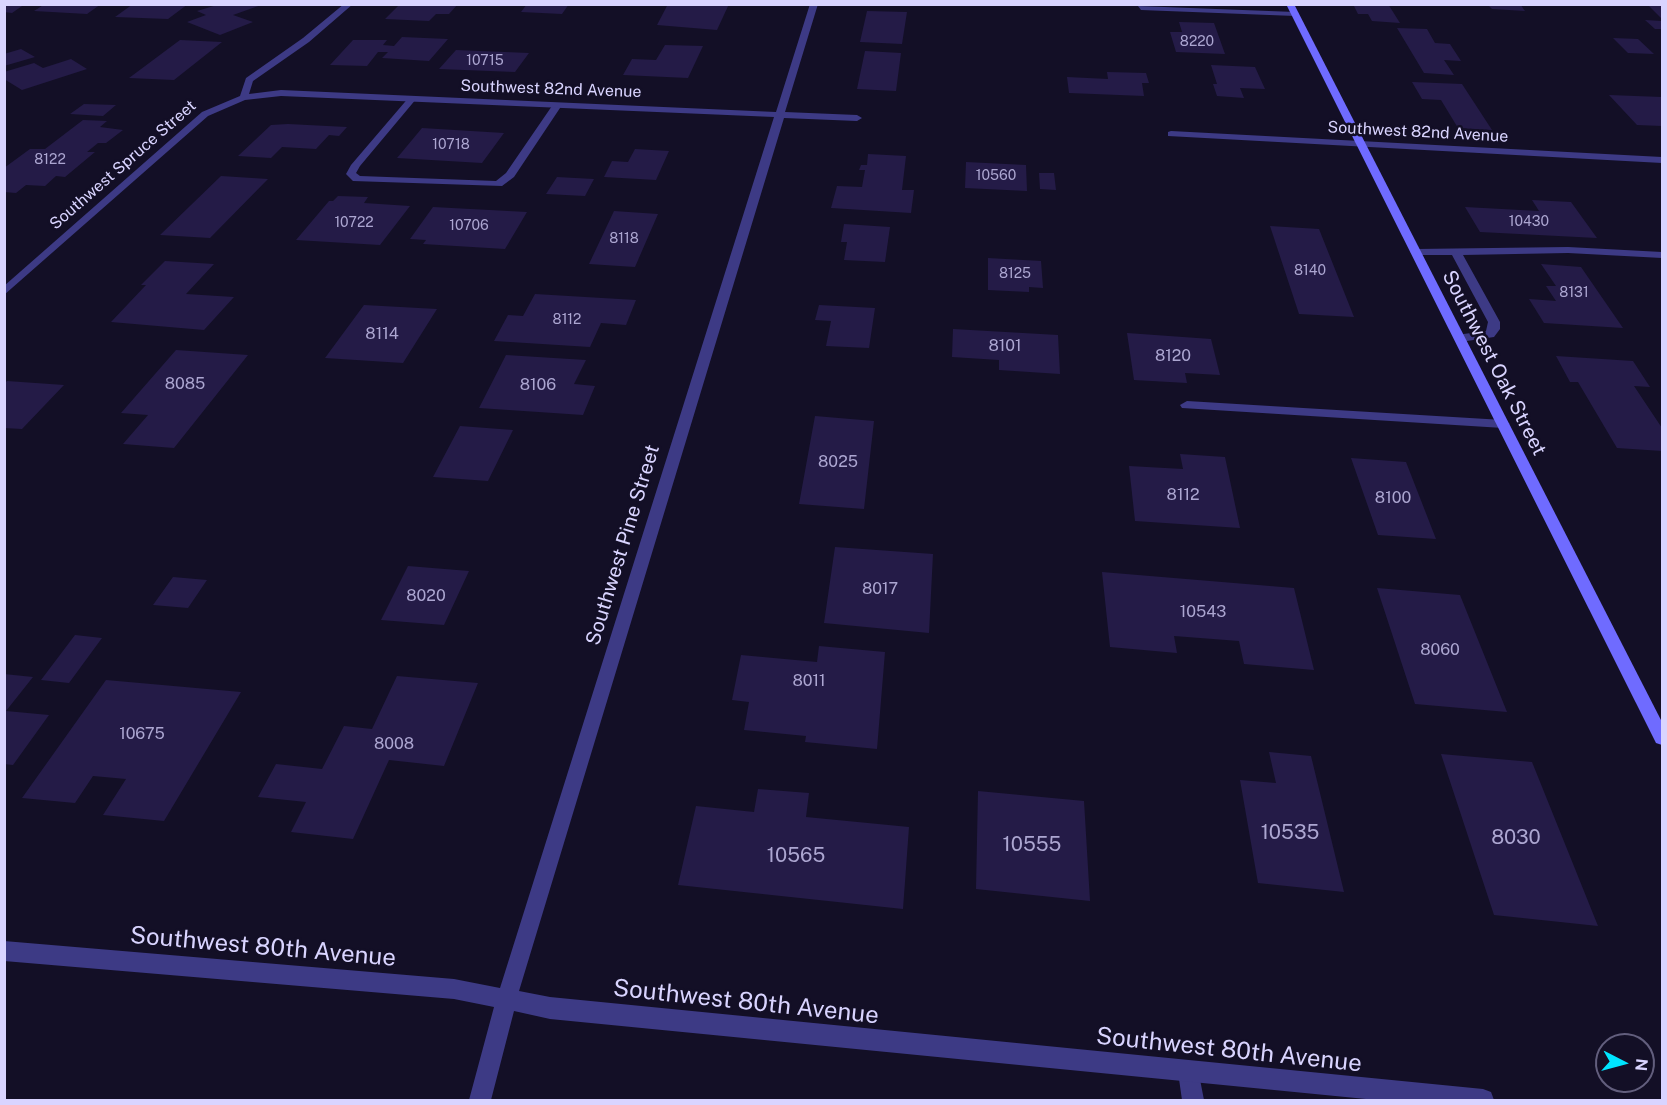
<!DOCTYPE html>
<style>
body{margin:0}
#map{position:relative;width:1667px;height:1105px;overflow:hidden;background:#130f26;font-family:"Public Sans",sans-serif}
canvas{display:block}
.frame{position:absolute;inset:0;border:6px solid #d9d4ff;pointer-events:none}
.north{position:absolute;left:1595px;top:1033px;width:60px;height:60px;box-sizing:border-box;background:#130f26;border:2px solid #625e7d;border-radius:50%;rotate:96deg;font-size:16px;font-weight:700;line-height:24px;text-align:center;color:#d9d4ff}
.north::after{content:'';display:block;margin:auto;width:21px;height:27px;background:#00e5ff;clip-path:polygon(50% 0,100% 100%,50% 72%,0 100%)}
</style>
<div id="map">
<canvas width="1667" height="1105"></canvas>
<div class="frame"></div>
<div class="north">N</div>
</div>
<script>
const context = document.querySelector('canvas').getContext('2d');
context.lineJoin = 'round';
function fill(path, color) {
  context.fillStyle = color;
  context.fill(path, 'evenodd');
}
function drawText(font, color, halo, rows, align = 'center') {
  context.font = font + ' "Public Sans",sans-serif';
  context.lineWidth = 5;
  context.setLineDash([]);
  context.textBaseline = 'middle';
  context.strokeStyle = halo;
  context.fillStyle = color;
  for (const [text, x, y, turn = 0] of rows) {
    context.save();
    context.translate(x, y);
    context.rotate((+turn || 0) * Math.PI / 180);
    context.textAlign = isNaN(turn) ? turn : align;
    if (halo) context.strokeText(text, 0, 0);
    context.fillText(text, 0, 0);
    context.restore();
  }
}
const building = new Path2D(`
 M 4,4 L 25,4 L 12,13 L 4,12 Z
 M 45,4 L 101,4 L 87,14 L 34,11 Z
 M 133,4 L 188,4 L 168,19 L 115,17 Z
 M 400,4 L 458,4 L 449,14 L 436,14 L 429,21 L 385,19 Z
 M 527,4 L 569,4 L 562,14 L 521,12 Z
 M 668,4 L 729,4 L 717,30 L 657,25 Z
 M 1353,4 L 1388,4 L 1400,23 L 1372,21 L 1368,14 L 1358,14 Z
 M 1487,4 L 1520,4 L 1525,11 L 1492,9 Z
 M 217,5 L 261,5 L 233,15 L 253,22 L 220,35 L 187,22 L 206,15 L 197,11 Z
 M 1648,5 L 1662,6 L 1662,19 Z
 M 867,11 L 907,12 L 902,44 L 860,42 Z
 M 1645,20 L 1662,21 L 1662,29 L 1655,29 Z
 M 1179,22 L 1214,23 L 1225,54 L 1176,52 L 1170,32 L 1182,32 Z
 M 1397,28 L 1427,29 L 1435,43 L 1450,44 L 1461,61 L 1444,60 L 1454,75 L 1424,73 Z
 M 402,37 L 448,39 L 429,61 L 382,58 L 388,52 L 378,52 L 367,66 L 330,65 L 353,40 L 387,40 L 383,45 L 394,46 Z
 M 1613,38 L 1638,39 L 1654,54 L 1628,53 Z
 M 180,40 L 222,42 L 174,80 L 129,78 Z
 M 665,45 L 703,46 L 688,78 L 623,75 L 632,59 L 656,60 Z
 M 21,49 L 35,57 L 4,66 L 4,54 Z
 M 456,50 L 529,53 L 515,72 L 439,69 Z
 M 865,51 L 901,53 L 896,91 L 857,89 Z
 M 71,59 L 87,69 L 22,90 L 4,79 L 4,72 L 34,63 L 43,68 Z
 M 1211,65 L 1255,67 L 1265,89 L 1240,88 L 1244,98 L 1217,96 L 1213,84 L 1217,84 Z
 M 1107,72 L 1146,73 L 1149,83 L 1142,83 L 1144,96 L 1069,93 L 1067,77 L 1108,79 Z
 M 1412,82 L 1462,84 L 1492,130 L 1458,128 L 1441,100 L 1422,99 Z
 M 1609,95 L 1662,97 L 1662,126 L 1637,125 Z
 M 84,104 L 116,105 L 103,116 L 70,114 Z
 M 83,120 L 107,121 L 100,127 L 123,130 L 106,143 L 98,143 L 87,152 L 95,152 L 65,177 L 56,176 L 45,186 L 26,185 L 16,193 L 4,192 L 4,168 L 30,149 L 45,149 Z
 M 288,124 L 347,127 L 339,136 L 329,135 L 316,149 L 282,147 L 271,158 L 238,156 L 271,125 Z
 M 422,128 L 504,133 L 482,163 L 397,158 Z
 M 635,149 L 669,151 L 656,180 L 604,177 L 612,161 L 628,162 Z
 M 868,154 L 906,156 L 902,190 L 914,190 L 911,213 L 831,208 L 837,186 L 862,187 L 865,170 L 859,170 L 861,165 L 867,165 Z
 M 966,162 L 1026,165 L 1027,191 L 965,188 Z
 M 1039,173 L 1054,173 L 1056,190 L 1040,189 Z
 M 221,176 L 268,179 L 210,238 L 160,235 Z
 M 557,177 L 594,179 L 585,196 L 546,194 Z
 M 338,196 L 368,197 L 364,203 L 410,206 L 380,245 L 296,240 L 329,201 L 333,201 Z
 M 1532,200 L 1571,202 L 1597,238 L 1480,232 L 1465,207 L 1539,211 Z
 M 433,207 L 527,212 L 505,249 L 423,244 L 426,240 L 410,239 Z
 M 614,211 L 658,214 L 635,267 L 589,264 Z
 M 844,224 L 890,227 L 885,262 L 844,260 L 847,242 L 841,242 Z
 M 1270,226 L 1319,229 L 1354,317 L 1299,314 Z
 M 988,258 L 1041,261 L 1043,288 L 1029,287 L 1029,292 L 988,290 Z
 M 165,261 L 214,264 L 186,294 L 234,297 L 204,330 L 111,322 L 146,285 L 141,285 Z
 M 1541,264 L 1581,267 L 1623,328 L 1544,323 L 1529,299 L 1556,301 L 1546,286 L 1556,286 Z
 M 535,294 L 636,300 L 626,325 L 601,323 L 590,347 L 494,341 L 508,315 L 523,316 Z
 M 364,305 L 437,309 L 403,363 L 325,358 Z
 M 819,305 L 875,308 L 869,348 L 826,346 L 831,321 L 815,320 Z
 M 953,329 L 1058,335 L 1060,374 L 999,370 L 999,360 L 952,357 Z
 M 1127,333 L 1211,339 L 1220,375 L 1185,373 L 1187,383 L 1134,380 Z
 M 176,350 L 248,355 L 174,448 L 123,444 L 148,415 L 121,413 Z
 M 506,355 L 586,360 L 574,384 L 595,386 L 583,415 L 479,408 Z
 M 1556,356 L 1633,361 L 1650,387 L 1634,386 L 1662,428 L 1662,451 L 1617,448 L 1578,382 L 1570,382 Z
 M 7,381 L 64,385 L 22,429 L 4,428 L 4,384 Z
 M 815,416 L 874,421 L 864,509 L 799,504 Z
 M 460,426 L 513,430 L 488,481 L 433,477 Z
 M 1180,454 L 1225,457 L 1240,528 L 1135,521 L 1129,466 L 1183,469 Z
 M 1351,458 L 1406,462 L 1436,539 L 1378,535 Z
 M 835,547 L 933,554 L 929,633 L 824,623 Z
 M 408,566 L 469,571 L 444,625 L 381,620 Z
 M 1102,572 L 1294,588 L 1314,670 L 1244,664 L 1239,641 L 1174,636 L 1177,653 L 1110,647 Z
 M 173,577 L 207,580 L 188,608 L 153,605 Z
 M 1377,588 L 1460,595 L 1507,712 L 1415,704 Z
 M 75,635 L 102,638 L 69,683 L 41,680 Z
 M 819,646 L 885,652 L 877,749 L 805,742 L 806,736 L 744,730 L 749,702 L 732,700 L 741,655 L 817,662 Z
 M 4,674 L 33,677 L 6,711 L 49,715 L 13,765 L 4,764 Z
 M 397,676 L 478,683 L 444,766 L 389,760 L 353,839 L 291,832 L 306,802 L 258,797 L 276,764 L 322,769 L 344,726 L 372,729 Z
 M 106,680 L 241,692 L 164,821 L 103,815 L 126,779 L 93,776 L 75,803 L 22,798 Z
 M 1269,752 L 1311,756 L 1344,892 L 1258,883 L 1240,780 L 1276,783 Z
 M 1441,754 L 1532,762 L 1598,926 L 1494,915 Z
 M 758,789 L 809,793 L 806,817 L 909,827 L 903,909 L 678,885 L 696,806 L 754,812 Z
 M 978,791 L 1084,801 L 1090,901 L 976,889 Z`);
const lane = new Path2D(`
 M 1138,6 L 1295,12 L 1299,14 L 1295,16 L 1141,10 Z
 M 410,96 L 417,98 L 360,166 L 356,173 L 360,176 L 496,181 L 506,173 L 554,103 L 562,105 L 514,177 L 502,186 L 353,181 L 346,174 L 351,165 Z
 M 1568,247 L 1662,252 L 1662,258 L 1568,253 L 1463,255 L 1500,322 L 1500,329 L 1494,337 L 1460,342 L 1456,341 L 1456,335 L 1486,331 L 1488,322 L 1452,255 L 1416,255 L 1410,252 L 1416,249 Z
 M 1187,401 L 1503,420 L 1510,424 L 1503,428 L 1182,408 L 1180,405 Z
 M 1189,1061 L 1197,1064 L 1204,1100 L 1182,1100 L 1178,1072 L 1181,1064 Z`);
const street = new Path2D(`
 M 344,4 L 353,4 L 309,42 L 253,81 L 249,94 L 281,90 L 776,112 L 810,4 L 818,4 L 785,112 L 857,115 L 862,118 L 857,121 L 784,118 L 519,991 L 550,997 L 1483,1089 L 1491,1092 L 1494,1100 L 1376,1100 L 550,1019 L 514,1011 L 491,1100 L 469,1100 L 494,1007 L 454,999 L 4,961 L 4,941 L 454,979 L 500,988 L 774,117 L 281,96 L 245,100 L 208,116 L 4,295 L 4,286 L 202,112 L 240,96 L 246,78 L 303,38 Z
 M 1171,131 L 1662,157 L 1662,163 L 1168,136 L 1168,132 Z`);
const secondary = new Path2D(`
 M 1286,4 L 1294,4 L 1662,722 L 1662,745 L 1656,743 Z`);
const farNumbernames = [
 ["8220",1197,42],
 ["10715",485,61],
 ["10718",451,145],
 ["8122",50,160],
 ["10560",996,176],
 ["10430",1529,222],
 ["10722",354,223],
 ["10706",469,226],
 ["8118",624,239],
 ["8140",1310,271],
 ["8125",1015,274],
 ["8131",1574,293],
 ["8112",567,320]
];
const farStreetnames = [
 ["Southwest 82nd Avenue",551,89,2],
 ["Southwest 82nd Avenue",1418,132,3],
 ["Southwest Spruce Street",123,165,-41]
];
const numberNames = [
 ["8114",382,334],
 ["8101",1005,346],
 ["8120",1173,356],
 ["8085",185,384],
 ["8106",538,385],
 ["8025",838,462],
 ["8112",1183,495],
 ["8100",1393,498],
 ["8017",880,589],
 ["8020",426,596],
 ["10543",1203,612],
 ["8060",1440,650],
 ["8011",809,681],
 ["10675",142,734],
 ["8008",394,744]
];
const streetNames = [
 ["Southwest Oak Street",1494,363,63],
 ["Southwest Pine Street",623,545,-73]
];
const nearNumbernames = [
 ["10535",1290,833],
 ["8030",1516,838],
 ["10555",1032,845],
 ["10565",796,856]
];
const nearStreetnames = [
 ["Southwest 80th Avenue",263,947,5],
 ["Southwest 80th Avenue",746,1002,6],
 ["Southwest 80th Avenue",1229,1050,6]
];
fill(building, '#241b47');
fill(lane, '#3d3a85');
fill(street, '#3d3a85');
fill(secondary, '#6f6bff');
drawText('14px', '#aca6d1', null, farNumbernames);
drawText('16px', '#d9d4ff', '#130f26', farStreetnames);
drawText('16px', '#aca6d1', null, numberNames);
drawText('20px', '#d9d4ff', '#130f26', streetNames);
drawText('20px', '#aca6d1', null, nearNumbernames);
drawText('24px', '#d9d4ff', '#130f26', nearStreetnames);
</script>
